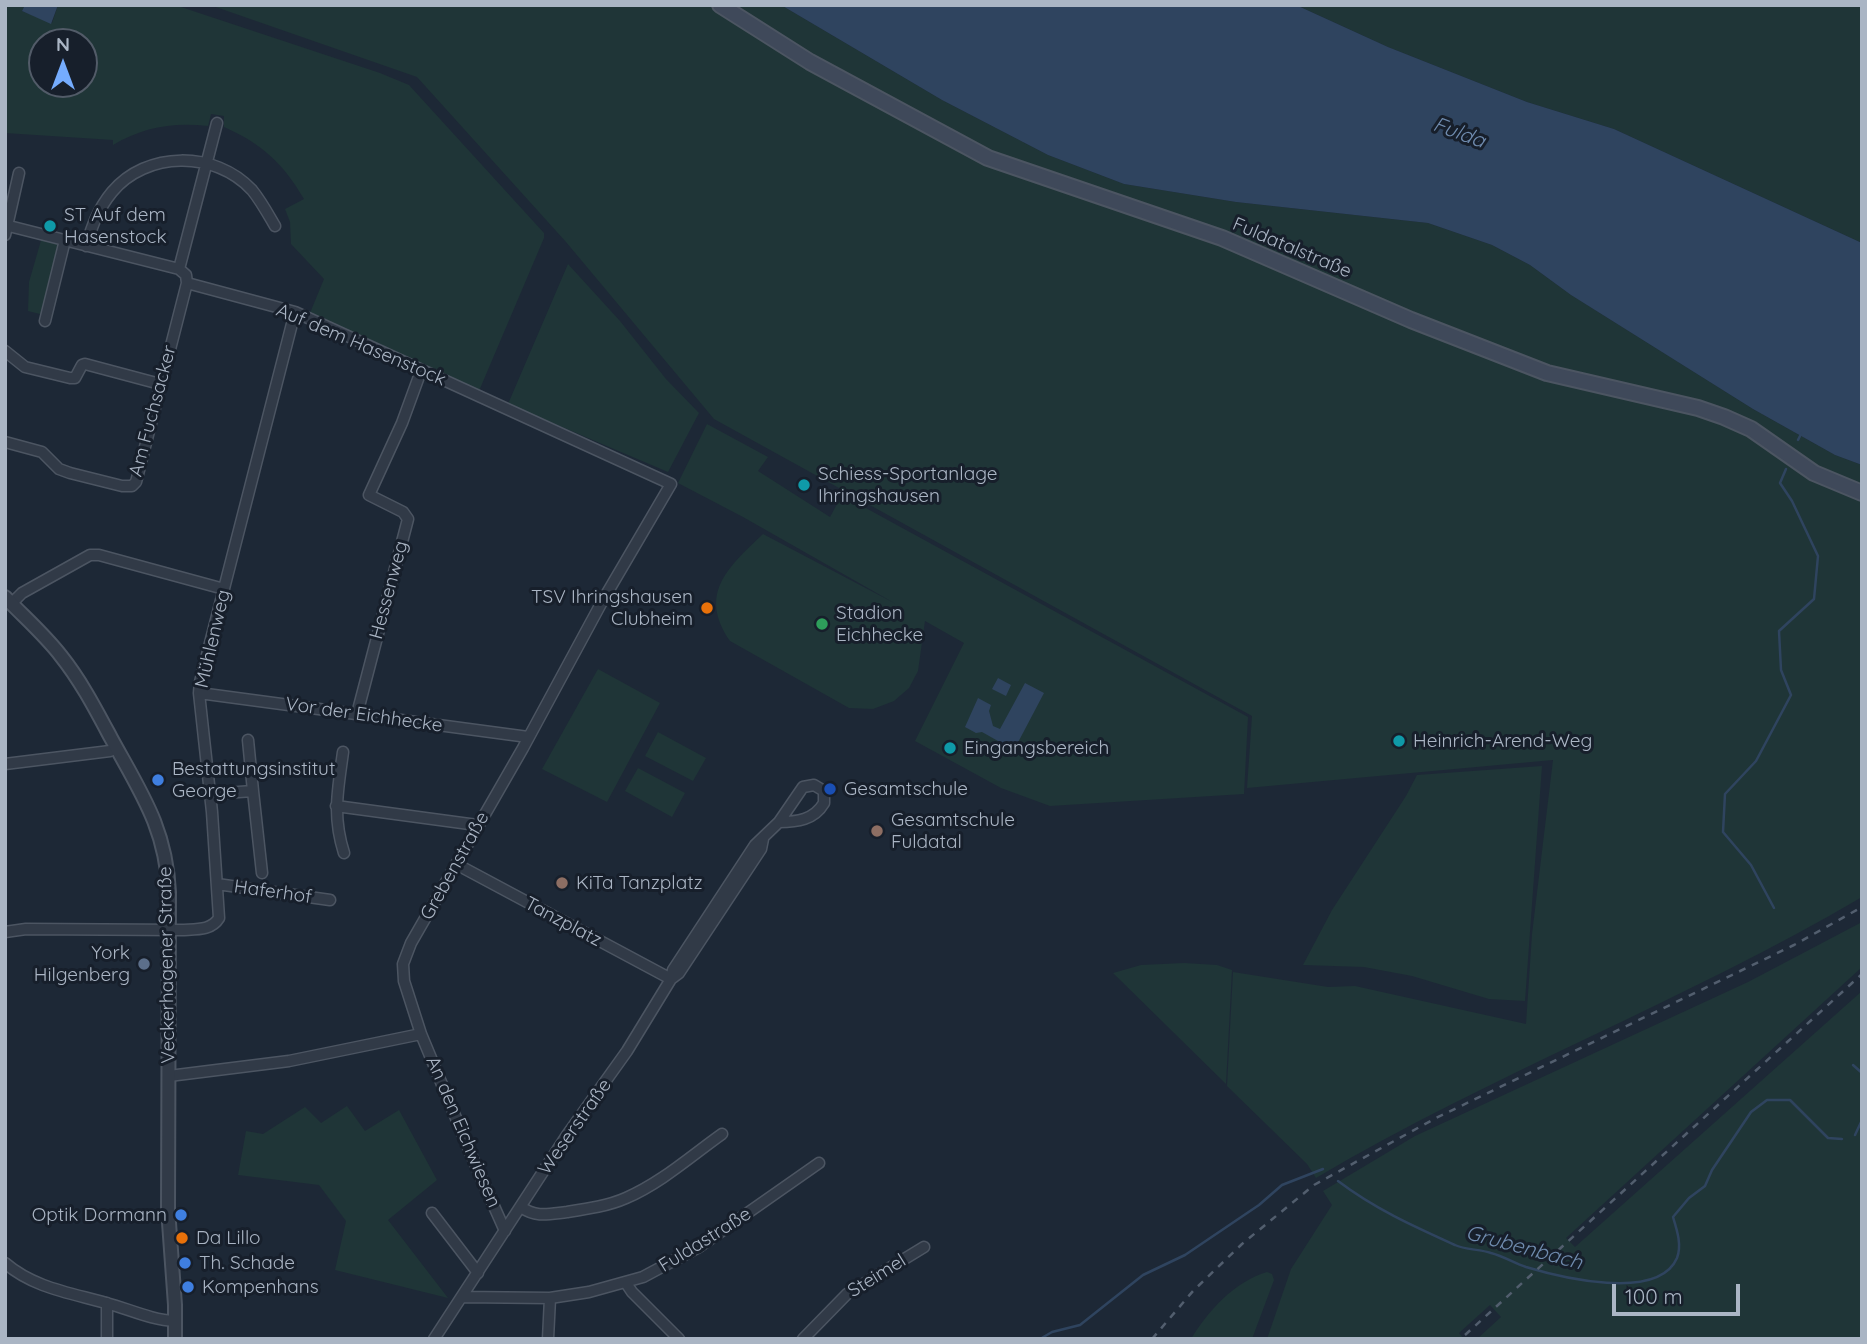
<!DOCTYPE html>
<meta charset="utf-8">
<style>
body{margin:0}
#map{position:relative;width:1867px;height:1344px;overflow:hidden;background:#1d2836;font-family:Quicksand,sans-serif}
canvas{display:block}
.frame{position:absolute;inset:0;border:7px solid #aab5c4;pointer-events:none}
.north{position:absolute;left:28px;top:28px;width:70px;height:70px;box-sizing:border-box;background:#171f2b;border:2px solid #525b68;border-radius:50%;rotate:0deg;font-size:19px;font-weight:700;line-height:28px;text-align:center;color:#aab5c4}
.north::after{content:'';display:block;margin:auto;width:24px;height:32px;background:#75acfe;clip-path:polygon(50% 0,100% 100%,50% 72%,0 100%)}
.scale{position:absolute;left:1612px;top:1284px;width:128px;height:32px;box-sizing:border-box;border:4px solid #aab5c4;border-top:0;padding-left:9px;font-size:21px;line-height:24px;white-space:nowrap;color:#aab5c4;-webkit-text-stroke:5px #171f2b;paint-order:stroke}
</style>
<div id="map">
<canvas width="1867" height="1344"></canvas>
<div class="frame"></div>
<div class="north">N</div>
<div class="scale">100 m</div>
</div>
<script>
const context = document.querySelector('canvas').getContext('2d');
context.lineJoin = 'round';
function fill(path, color) {
  context.fillStyle = color;
  context.fill(path, 'evenodd');
}
function strokePath(path, color, width, dash) {
  context.strokeStyle = color;
  context.lineWidth = width;
  context.lineCap = dash ? 'butt' : 'round';
  context.setLineDash(dash || []);
  context.stroke(path);
}
function drawText(font, color, halo, rows, align = 'center') {
  context.font = font + ' Quicksand,sans-serif';
  context.lineWidth = 6;
  context.setLineDash([]);
  context.textBaseline = 'middle';
  context.strokeStyle = halo;
  context.fillStyle = color;
  for (const [text, x, y, turn = 0] of rows) {
    context.save();
    context.translate(x, y);
    context.rotate((+turn || 0) * Math.PI / 180);
    context.textAlign = isNaN(turn) ? turn : align;
    if (halo) context.strokeText(text, 0, 0);
    context.fillText(text, 0, 0);
    context.restore();
  }
}
const green = new Path2D(`
 M 5,5 L 25,5 L 22,11 L 52,23 L 58,5 L 175,5 L 380,73 L 409,85 L 544,233 L 544,238 L 479,391 L 310,313 L 324,279 L 291,244 L 290,222 L 285,209 L 304,199 C 283,163 262,144 224,127 L 224,116 L 211,114 L 208,126 C 173,122 143,127 113,145 L 113,140 L 5,133 ZM 42,42 L 84,42 L 84,84 L 42,84 Z
 M 210,5 L 781,5 L 942,100 L 1048,155 L 1124,184 L 1236,202 L 1428,223 L 1492,245 L 1530,265 L 1571,295 L 1753,409 L 1835,455 L 1862,465 L 1862,897 C 1685,1001 1492,1074 1316,1178 L 1307,1164 L 1227,1086 L 1233,972 L 1328,987 L 1355,986 L 1526,1024 L 1532,934 L 1553,760 L 1247,788 L 1252,716 L 714,419 L 566,242 L 417,77 Z
 M 1296,5 L 1862,5 L 1862,243 L 1614,129 L 1527,102 L 1388,47 Z
 M 42,237 L 62,242 L 44,315 L 28,311 L 29,282 Z
 M 568,264 L 620,321 L 666,379 L 699,413 L 668,472 L 508,404 Z
 M 707,424 L 768,457 L 758,471 L 830,517 L 842,495 L 1248,717 L 1244,794 L 1050,806 L 1001,788 L 915,741 L 964,643 L 925,621 L 918,671 L 909,688 L 894,701 L 873,709 L 849,708 L 730,641 C 698,594 727,568 763,534 L 896,604 L 743,517 L 678,483 Z
 M 598,669 L 660,703 L 607,802 L 542,769 Z
 M 658,732 L 706,758 L 693,781 L 645,756 Z
 M 1542,766 L 1525,1001 L 1489,999 L 1412,976 L 1364,967 L 1303,965 L 1332,910 L 1406,796 L 1417,775 Z
 M 638,768 L 685,793 L 672,817 L 625,791 Z
 M 1862,922 L 1862,967 L 1566,1238 L 1575,1247 L 1862,991 L 1862,1339 L 1477,1339 L 1501,1317 L 1490,1305 L 1459,1333 L 1464,1339 L 1267,1339 L 1291,1269 L 1332,1205 L 1323,1191 L 1415,1136 L 1748,982 Z
 M 1184,963 L 1217,965 L 1232,970 L 1226,1084 L 1113,973 L 1141,965 Z
 M 347,1106 L 365,1131 L 399,1110 L 437,1180 L 388,1220 L 448,1298 L 335,1270 L 346,1221 L 319,1185 L 238,1175 L 246,1131 L 263,1134 L 305,1107 L 321,1123 Z
 M 1267,1272 L 1272,1274 L 1274,1280 L 1252,1339 L 1191,1339 C 1208,1311 1234,1282 1267,1272 Z`);
const water = new Path2D(`
 M 25,5 L 58,5 L 51,24 L 22,11 Z
 M 781,5 L 1296,5 L 1388,47 L 1527,102 L 1614,129 L 1862,243 L 1862,465 L 1835,455 L 1753,409 L 1571,295 L 1530,265 L 1492,245 L 1428,223 L 1236,202 L 1124,184 L 1048,155 L 942,100 Z
 M 998,678 L 1011,685 L 1006,696 L 992,689 Z
 M 1025,683 L 1044,693 L 1014,750 L 982,732 L 976,733 L 965,727 L 978,698 L 991,705 L 989,711 L 993,726 L 1000,729 Z`);
const stream = new Path2D(`
 M 1798,440 L 1801,434
 M 1774,908 L 1751,865 L 1723,832 L 1725,794 L 1756,761 L 1791,695 L 1781,670 L 1779,631 L 1814,599 L 1818,556 L 1792,501 L 1780,483 L 1786,469
 M 1853,1065 L 1862,1073
 M 1855,1135 L 1862,1120
 M 1338,1181 C 1375,1209 1413,1226 1455,1245 C 1465,1250 1480,1249 1491,1253 C 1503,1256 1514,1263 1526,1267 C 1559,1277 1658,1302 1677,1258 C 1682,1245 1677,1230 1673,1217 L 1689,1198 L 1705,1186 L 1712,1170 L 1751,1112 L 1767,1100 L 1790,1100 L 1828,1138 L 1842,1139
 M 1040,1339 L 1052,1332 L 1080,1325 L 1143,1275 L 1185,1255 L 1259,1205 L 1282,1185 L 1323,1169`);
const minor = new Path2D(`
 M 5,225 L 179,269 L 186,275 L 187,283 L 295,312 L 671,484 L 603,600 L 523,748 L 411,943 L 403,964 L 404,981 L 421,1034 L 289,1061 L 169,1076
 M 5,235 L 19,173
 M 86,246 C 92,226 98,209 112,192 C 146,151 215,150 252,190 C 261,201 268,214 275,226
 M 179,269 L 217,123
 M 45,321 L 65,240
 M 5,351 L 25,367 L 70,378 L 75,378 L 82,365 L 85,364 L 160,384
 M 5,442 L 42,452 L 59,469 L 70,473 L 122,486 L 132,486 L 136,482 L 187,283
 M 11,604 L 22,593 L 90,555 L 99,555 L 224,589
 M 199,693 L 528,737
 M 357,714 L 408,519 L 403,512 L 369,495 L 402,423 L 421,371
 M 248,740 L 253,791
 M 343,752 C 338,790 332,815 344,853
 M 5,764 L 110,751 L 116,748
 M 210,794 L 253,791 L 262,873
 M 336,806 L 477,825
 M 456,864 L 671,979
 M 217,884 L 330,900
 M 5,932 L 26,929 L 181,930 C 196,929 211,931 219,918 L 212,812 L 199,693 L 200,682 L 295,312
 M 671,979 L 679,973 L 761,849 L 763,839
 M 421,1034 L 473,1159 L 505,1231
 M 521,1207 C 536,1218 549,1214 567,1212 C 587,1209 608,1206 626,1198 C 661,1183 691,1156 722,1134
 M 432,1213 L 478,1273
 M 5,1263 C 34,1288 71,1293 106,1303 C 129,1309 151,1320 175,1321
 M 626,1283 L 632,1292 L 679,1339
 M 462,1297 L 550,1298 L 589,1292 L 643,1277 L 699,1247 L 819,1163
 M 107,1303 L 107,1339
 M 434,1339 L 567,1135 L 627,1051 L 671,979 L 673,970 L 755,845 L 779,822 L 803,787 L 814,785 L 824,791 L 824,803 C 814,820 797,822 779,822
 M 548,1339 L 550,1298
 M 803,1339 L 847,1294 L 924,1247`);
const tertiary = new Path2D(`
 M 5,597 C 24,617 44,634 61,656 C 81,681 96,710 111,738 C 141,793 166,828 169,892 L 168,1209 L 175,1305 L 175,1339`);
const secondary = new Path2D(`
 M 720,5 L 810,62 L 988,158 L 1222,238 L 1411,320 L 1547,373 L 1698,408 L 1724,417 L 1751,429 L 1814,473 L 1862,493`);
const rail = new Path2D(`
 M 1465,1335 L 1862,974
 M 1152,1339 L 1193,1291 L 1242,1244 L 1314,1185 L 1436,1118 L 1794,945 L 1862,907`);
const markers = [
 [50,226,7,"#0f9aa8"],
 [804,485,7,"#0f9aa8"],
 [707,608,7,"#e8710a"],
 [822,624,7,"#2e9e5b"],
 [1399,741,7,"#0f9aa8"],
 [950,748,7,"#0f9aa8"],
 [158,780,7,"#3f7fe0"],
 [830,789,7,"#1a4fb4"],
 [877,831,7,"#8d6e63"],
 [562,883,7,"#8d6e63"],
 [144,964,7,"#5c6f8a"],
 [181,1215,7,"#3f7fe0"],
 [182,1238,7,"#e8710a"],
 [185,1263,7,"#3f7fe0"],
 [188,1287,7,"#3f7fe0"]
];
const poiNames = [
 ["ST Auf dem",64,215],
 ["Hasenstock",64,237],
 ["Schiess-Sportanlage",818,474],
 ["Ihringshausen",818,496],
 ["TSV Ihringshausen",693,597,"right"],
 ["Clubheim",693,619,"right"],
 ["Stadion",836,613],
 ["Eichhecke",836,635],
 ["Heinrich-Arend-Weg",1413,741],
 ["Eingangsbereich",964,748],
 ["Bestattungsinstitut",172,769],
 ["George",172,791],
 ["Gesamtschule",844,789],
 ["Gesamtschule",891,820],
 ["Fuldatal",891,842],
 ["KiTa Tanzplatz",576,883],
 ["York",130,953,"right"],
 ["Hilgenberg",130,975,"right"],
 ["Optik Dormann",167,1215,"right"],
 ["Da Lillo",196,1238],
 ["Th. Schade",199,1263],
 ["Kompenhans",202,1287]
];
const streetNames = [
 ["Fuldatalstraße",1292,248,23],
 ["Auf dem Hasenstock",361,345,23],
 ["Am Fuchsacker",153,411,-75],
 ["Hessenweg",389,590,-75],
 ["Mühlenweg",213,639,-77],
 ["Vor der Eichhecke",364,715,8],
 ["Grebenstraße",455,866,-61],
 ["Haferhof",273,892,8],
 ["Tanzplatz",563,922,28],
 ["Veckerhagener Straße",167,965,-91],
 ["Weserstraße",575,1127,-55],
 ["An den Eichwiesen",463,1132,67],
 ["Fuldastraße",705,1240,-32],
 ["Steimel",877,1276,-32]
];
const waterNames = [
 ["Fulda",1459,133,20],
 ["Grubenbach",1524,1248,15]
];
fill(green, '#1f3537');
fill(water, '#2f445f');
strokePath(stream, '#2f445f', 2.5);
strokePath(minor, '#4c5562', 13);
strokePath(tertiary, '#4c5562', 16);
strokePath(secondary, '#4c5562', 18);
strokePath(minor, '#313a47', 10);
strokePath(tertiary, '#313a47', 12);
strokePath(secondary, '#3f495a', 14);
strokePath(rail, '#525e6e', 2.5, [7, 7]);
for (const [x, y, r, color] of markers) {
  const dot = new Path2D();
  dot.arc(x, y, r, 0, 2 * Math.PI);
  context.fillStyle = color;
  context.fill(dot);
  strokePath(dot, '#171f2b', 2.5);
}
drawText('19px', '#aab5c4', '#171f2b', poiNames, 'left');
drawText('19px', '#aab5c4', '#171f2b', streetNames);
drawText('italic 21px', '#708caf', '#171f2b', waterNames);
</script>
